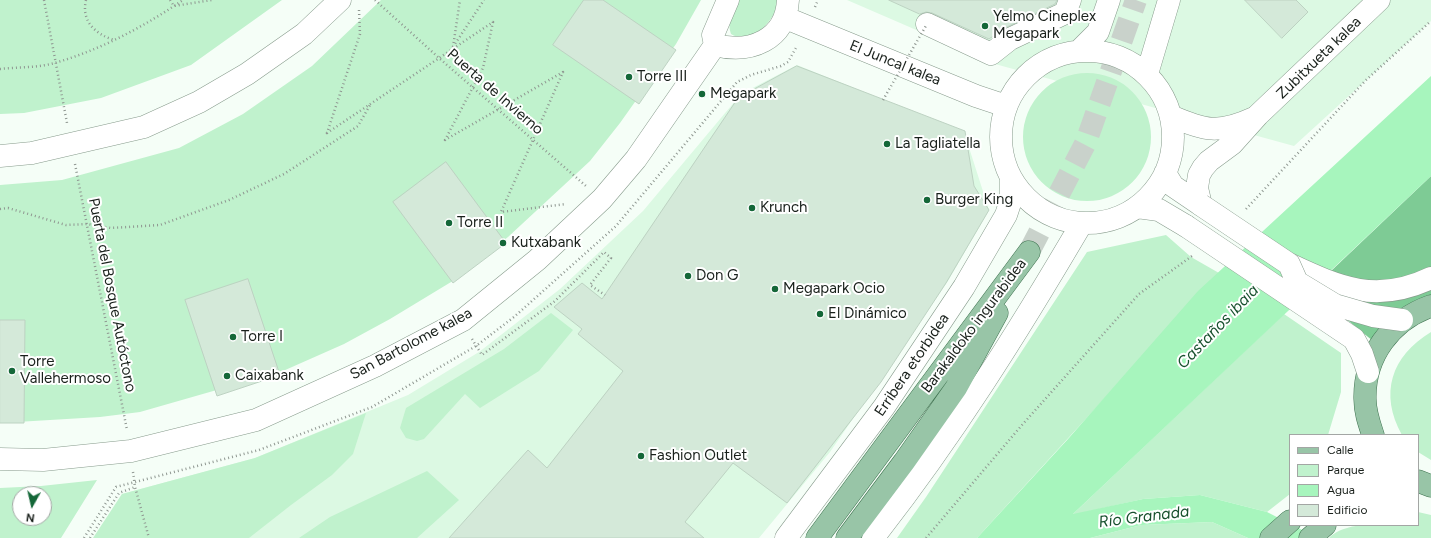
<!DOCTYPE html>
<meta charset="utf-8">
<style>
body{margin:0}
#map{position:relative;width:1431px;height:538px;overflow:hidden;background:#f5fef7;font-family:Figtree,sans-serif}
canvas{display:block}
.legend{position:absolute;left:1289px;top:434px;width:130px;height:92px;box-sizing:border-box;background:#fff;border:1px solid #a3a6a4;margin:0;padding:5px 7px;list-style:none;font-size:12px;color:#19201b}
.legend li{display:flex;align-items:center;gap:8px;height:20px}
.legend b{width:20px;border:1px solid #a3a6a4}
.north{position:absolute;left:12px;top:486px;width:40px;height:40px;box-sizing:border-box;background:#fff;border:1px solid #a3a6a4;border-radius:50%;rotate:188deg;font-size:11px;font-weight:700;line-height:16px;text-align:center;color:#19201b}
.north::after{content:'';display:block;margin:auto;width:14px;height:18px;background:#146738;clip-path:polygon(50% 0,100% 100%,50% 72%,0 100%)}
</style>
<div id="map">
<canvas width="1431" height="538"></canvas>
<ul class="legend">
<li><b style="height:5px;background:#98c5a7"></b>Calle</li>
<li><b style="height:11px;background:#c0f2cd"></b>Parque</li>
<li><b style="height:11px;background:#a7f5bd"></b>Agua</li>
<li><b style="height:11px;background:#d4e9d9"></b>Edificio</li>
</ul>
<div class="north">N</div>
</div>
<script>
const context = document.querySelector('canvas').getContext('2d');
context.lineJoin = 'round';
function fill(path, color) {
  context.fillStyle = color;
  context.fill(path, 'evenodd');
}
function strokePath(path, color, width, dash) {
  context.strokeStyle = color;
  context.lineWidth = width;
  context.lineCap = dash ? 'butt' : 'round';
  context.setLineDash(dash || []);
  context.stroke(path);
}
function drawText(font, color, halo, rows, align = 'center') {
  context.font = font + ' Figtree,sans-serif';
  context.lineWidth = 4;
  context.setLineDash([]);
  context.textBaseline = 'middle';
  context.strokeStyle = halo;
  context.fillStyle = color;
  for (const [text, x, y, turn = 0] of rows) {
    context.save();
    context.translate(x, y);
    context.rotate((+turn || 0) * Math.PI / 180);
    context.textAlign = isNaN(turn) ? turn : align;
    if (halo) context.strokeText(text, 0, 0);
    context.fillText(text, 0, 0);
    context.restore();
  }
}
const built = new Path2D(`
 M 847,0 L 1431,0 L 1431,21 L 1294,146 L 995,64 Z
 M 797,65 L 964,132 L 989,210 L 948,281 L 830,452 L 759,538 L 94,538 L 122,494 L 255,458 L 408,395 L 479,352 L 560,289 L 643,211 L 741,94 Z`);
const green = new Path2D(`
 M 0,0 L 282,0 L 191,65 L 101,98 L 24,113 L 0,114 Z
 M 381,0 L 701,0 L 676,44 L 620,123 L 590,161 L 508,237 L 456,279 L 390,319 L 344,344 L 283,371 L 140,412 L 100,417 L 0,423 L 0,185 L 62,180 L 179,148 L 243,114 L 312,66 Z
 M 739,0 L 778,0 C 777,19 751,47 731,34 C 726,22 734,11 739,0 Z
 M1023 137a64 64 0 1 1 128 0a64 64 0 1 1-128 0Z
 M 1166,235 L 1191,257 L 1219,273 L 977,538 L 897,538 L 926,497 L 1087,252 Z
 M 551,313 L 573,330 L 539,371 L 480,408 L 465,394 L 424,439 L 417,441 L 406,438 L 400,428 L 406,408 L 504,349 Z
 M 1284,314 L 1341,353 L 1341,392 L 1328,435 L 1290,435 L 1290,494 L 1267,512 L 1200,495 L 1143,499 L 1072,515 Z
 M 1431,332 L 1431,460 L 1418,452 L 1418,435 L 1402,435 C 1379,394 1391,356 1431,332 Z
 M 366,413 L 353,454 L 332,475 L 291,505 L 249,538 L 93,538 L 122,494 L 255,458 Z
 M 427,471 L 459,500 L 417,538 L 299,538 L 330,517 Z
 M 97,480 L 61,538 L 0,538 L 0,488 L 41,486 ZM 20,494 L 44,494 L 44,518 L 20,518 Z
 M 1418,512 L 1431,515 L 1431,538 L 1329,538 C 1348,519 1392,525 1418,525 Z
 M 1212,522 L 1248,538 L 1090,538 L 1141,525 Z`);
const forest = new Path2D(`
 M 1431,176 L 1431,306 L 1379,346 L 1311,290 Z`);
const water = new Path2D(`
 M 1431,76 L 1431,176 L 1073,514 L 1143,499 L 1200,495 L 1267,512 L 1318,538 L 1248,538 L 1212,522 L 1141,525 L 1090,538 L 977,538 L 1068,439 L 1198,291 Z`);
const building = new Path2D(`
 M 584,0 L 603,0 L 676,50 L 639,104 L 553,45 Z
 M 889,0 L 1057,0 L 1055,4 L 1005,28 L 989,39 L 932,13 L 926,12 L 920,14 Z
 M 1245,0 L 1296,0 L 1308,12 L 1282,38 Z
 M 797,66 L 965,131 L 974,186 L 989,210 L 946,283 L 881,382 L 787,503 L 733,463 L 685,522 L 704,538 L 449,538 L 528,450 L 547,468 L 623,371 L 578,334 L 582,329 L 554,307 L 582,283 L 602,299 L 738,98 Z
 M 446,162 L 506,243 L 453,283 L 393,202 Z
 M 248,279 L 280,375 L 217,396 L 185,300 Z
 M 0,320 L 25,320 L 24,423 L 0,423 Z`);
const majorTunnel = new Path2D(`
 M 1029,252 L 1086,142 L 1136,0`);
const path = new Path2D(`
 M 44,0 L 67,123
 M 86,0 C 81,21 95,34 114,40
 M 170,0 L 174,6 L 212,0
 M 375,0 L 439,58 L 586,186
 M 815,7 L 818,0
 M 359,10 L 360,34 L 327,133 L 493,22 L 483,68 L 445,140 L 563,72 L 501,212 L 566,204
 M 453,47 L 484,0
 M 453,47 L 460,0
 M 0,69 C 18,67 40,68 58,62 C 102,49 145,26 183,0
 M 75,164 L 127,430
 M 0,209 L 8,208 L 66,225 L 87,224 L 111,228 L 160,225 L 229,200 L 284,174 L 358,126 L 370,105
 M 1246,209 L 1365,81 L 1431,21
 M 472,339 L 482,355 L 555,301 L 604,252 L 611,258 L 590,285 L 605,295
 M 133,472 L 135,487 L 149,538
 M 84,538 L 116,487 L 259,450 L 372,407 L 476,346 L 514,317 L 616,226 L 737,82 L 751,75 L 781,66 L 788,62 L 797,46
 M 90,538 L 119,493 L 135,487
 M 926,538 L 1022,425 L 1139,294 L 1192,256`);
const minor = new Path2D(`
 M 786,18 L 976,96 L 1006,106
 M 927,24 L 991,54 L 1010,39 L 1065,13 L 1070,0
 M 715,45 C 750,54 786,40 788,0
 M 715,45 L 713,35 L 728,0
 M 1080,50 L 1098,32 L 1109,0
 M1001 137a86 86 0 1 1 172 0a86 86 0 1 1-172 0Z
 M 1147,74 L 1169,0
 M 1171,116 C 1205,131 1219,134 1254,118
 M 0,156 L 32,153 L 144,127 L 199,102 L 247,74 L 304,34 L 340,0
 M 1165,173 L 1173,186 L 1201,205
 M 1201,205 L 1197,188 L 1199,175 L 1203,168 L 1209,161 L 1232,144 L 1258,115 L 1379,0
 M 1137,207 L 1159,210 L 1186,226
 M 1289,264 C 1340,288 1377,304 1431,278
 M 0,459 L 43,460 L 131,451 L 256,420 L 375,366 L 463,320 L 537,260 L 602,199 L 636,159 L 715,45
 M 786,538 L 884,407 L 964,287 L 1006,215 L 1011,200 L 1011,178
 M 873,538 C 951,439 1018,332 1082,223`);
const major = new Path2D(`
 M 1373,435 C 1369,423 1365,412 1365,399 C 1364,356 1391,320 1431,306
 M 1418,481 L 1431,486
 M 817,538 L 1029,252
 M 847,538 L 904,462 L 956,388 L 997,313
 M 1271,538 L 1290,521
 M 1310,538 L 1325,525`);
const pathBridge = new Path2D(`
 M 883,100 L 927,24`);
const minorBridge = new Path2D(`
 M 1201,205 L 1289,264 L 1297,282 L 1335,305 L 1373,316 L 1402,320
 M 1186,226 L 1354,339 L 1362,354 L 1368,372`);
const markers = [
 [985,26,4,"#146738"],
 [629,77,4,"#146738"],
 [702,94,4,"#146738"],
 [887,144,4,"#146738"],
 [927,200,4,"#146738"],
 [752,208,4,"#146738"],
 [449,223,4,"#146738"],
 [503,243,4,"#146738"],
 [688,276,4,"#146738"],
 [775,289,4,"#146738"],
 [820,314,4,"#146738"],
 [233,337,4,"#146738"],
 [12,371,4,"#146738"],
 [227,376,4,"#146738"],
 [641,456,4,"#146738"]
];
const poiNames = [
 ["Yelmo Cineplex",993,17],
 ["Megapark",993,34],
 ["Torre III",637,77],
 ["Megapark",710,94],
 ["La Tagliatella",895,144],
 ["Burger King",935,200],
 ["Krunch",760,208],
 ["Torre II",457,223],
 ["Kutxabank",511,243],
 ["Don G",696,276],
 ["Megapark Ocio",783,289],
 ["El Dinámico",828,314],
 ["Torre I",241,337],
 ["Torre",20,362],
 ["Vallehermoso",20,379],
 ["Caixabank",235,376],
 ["Fashion Outlet",649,456]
];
const streetNames = [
 ["Zubitxueta kalea",1319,58,-44],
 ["El Juncal kalea",895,63,22],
 ["Puerta de Invierno",495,92,41],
 ["Puerta del Bosque Autóctono",112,295,79],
 ["Barakaldoko ingurabidea",974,326,-53],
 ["San Bartolome kalea",411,344,-28],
 ["Erribera etorbidea",912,365,-56]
];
const waterNames = [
 ["Castaños ibaia",1218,327,-46],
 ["Río Granada",1144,517,-7]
];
fill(built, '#dcf9e3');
fill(green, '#c0f2cd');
fill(forest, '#7ecb95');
fill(water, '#a7f5bd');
fill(building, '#d4e9d9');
strokePath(building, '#bdd2c2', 1);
strokePath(majorTunnel, '#c9d2cb', 22, [22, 11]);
strokePath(minor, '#879b8c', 23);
strokePath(major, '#3f7250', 23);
strokePath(path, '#8f9791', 2.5, [1, 3]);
strokePath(minor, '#fff', 22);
strokePath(major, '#98c5a7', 22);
strokePath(minorBridge, '#879b8c', 23, []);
strokePath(pathBridge, '#8f9791', 2.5, [1, 3]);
strokePath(minorBridge, '#fff', 22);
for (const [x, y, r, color] of markers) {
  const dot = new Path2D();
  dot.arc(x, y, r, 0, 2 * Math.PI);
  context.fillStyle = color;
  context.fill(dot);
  strokePath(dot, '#fff', 1.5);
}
drawText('15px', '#19201b', '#fff', poiNames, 'left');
drawText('15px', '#19201b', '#fff', streetNames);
drawText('italic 16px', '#18512e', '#fff', waterNames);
</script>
